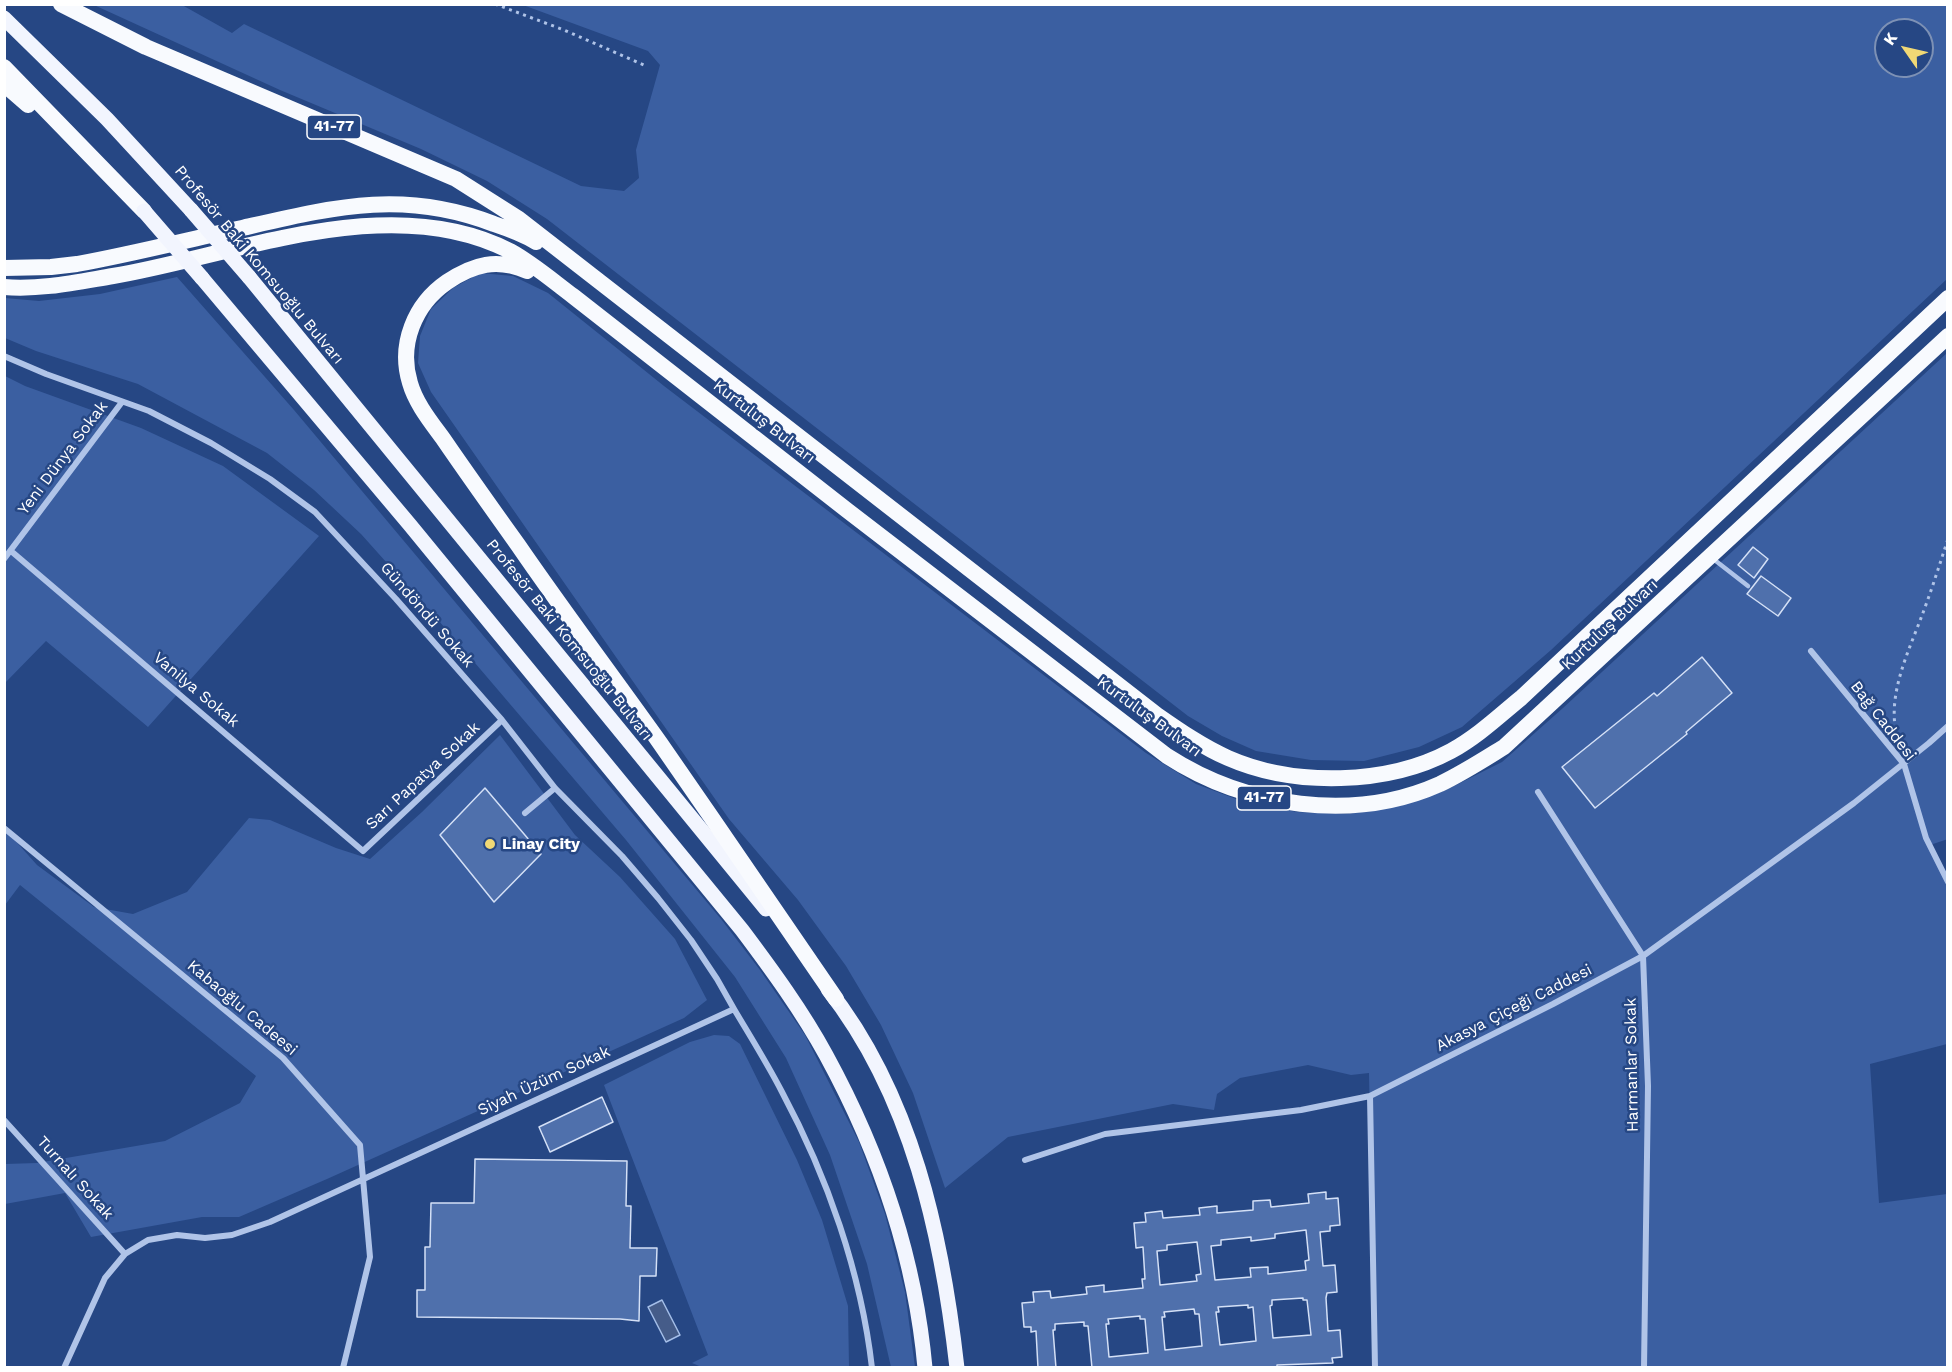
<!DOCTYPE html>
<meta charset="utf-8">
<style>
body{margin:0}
#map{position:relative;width:1952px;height:1372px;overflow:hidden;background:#264784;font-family:"Work Sans",sans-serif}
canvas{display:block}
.frame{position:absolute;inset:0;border:6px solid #fff;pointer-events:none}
.north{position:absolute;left:1874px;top:18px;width:60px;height:60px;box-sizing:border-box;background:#264784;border:2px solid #7d91b5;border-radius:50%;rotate:304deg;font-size:16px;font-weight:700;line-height:24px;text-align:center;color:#fff}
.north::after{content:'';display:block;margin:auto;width:21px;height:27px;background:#f0d875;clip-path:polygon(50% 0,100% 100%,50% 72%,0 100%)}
</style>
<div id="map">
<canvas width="1952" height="1372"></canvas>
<div class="frame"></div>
<div class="north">K</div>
</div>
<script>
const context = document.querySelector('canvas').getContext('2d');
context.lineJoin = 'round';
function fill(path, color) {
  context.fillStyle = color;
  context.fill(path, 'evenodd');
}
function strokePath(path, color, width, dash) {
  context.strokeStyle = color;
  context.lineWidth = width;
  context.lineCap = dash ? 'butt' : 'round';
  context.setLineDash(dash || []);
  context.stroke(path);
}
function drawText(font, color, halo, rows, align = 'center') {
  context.font = font + ' "Work Sans",sans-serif';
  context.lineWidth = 5;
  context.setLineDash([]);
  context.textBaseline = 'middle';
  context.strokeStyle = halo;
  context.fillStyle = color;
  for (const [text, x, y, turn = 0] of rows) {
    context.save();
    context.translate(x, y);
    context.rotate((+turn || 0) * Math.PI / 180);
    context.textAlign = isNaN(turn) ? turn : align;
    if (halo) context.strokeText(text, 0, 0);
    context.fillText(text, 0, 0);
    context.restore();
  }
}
const green = new Path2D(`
 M 94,5 L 182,5 L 232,33 L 244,24 L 581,186 L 624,191 L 639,178 L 636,150 L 660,65 L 648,51 L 523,5 L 1947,5 L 1947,279 L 1551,650 L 1462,727 L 1419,747 L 1364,761 L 1311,760 L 1256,751 L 1222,736 L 1188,716 L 547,219 L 487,181 L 421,149 L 280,90 ZM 1886,30 L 1922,30 L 1922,66 L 1886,66 Z
 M 480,273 L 513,276 L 548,293 L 664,386 L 1146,753 L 1196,784 L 1244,802 L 1297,812 L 1348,814 L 1402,805 L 1444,791 L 1502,762 L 1563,708 L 1947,353 L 1948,839 L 1930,845 L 1947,882 L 1947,1044 L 1870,1064 L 1879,1203 L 1947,1194 L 1947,1367 L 1375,1367 L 1369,1073 L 1351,1075 L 1308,1065 L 1240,1078 L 1217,1094 L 1214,1110 L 1173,1104 L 1008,1137 L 945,1188 L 913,1093 L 881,1025 L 846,966 L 798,900 L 729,819 L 431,392 L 418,363 L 420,336 L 431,309 L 453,288 Z
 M 177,277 L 294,410 L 721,919 L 760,970 L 805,1035 L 859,1142 L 885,1214 L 905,1292 L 915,1367 L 891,1367 L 867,1264 L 830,1155 L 786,1058 L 735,977 L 626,840 L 446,629 L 361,534 L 314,490 L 267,453 L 138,384 L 36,351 L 5,338 L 5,298 L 39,301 L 100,294 Z
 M 5,376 L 25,386 L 141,428 L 223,466 L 319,536 L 148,727 L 46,641 L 5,683 Z
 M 500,735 L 575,835 L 620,877 L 675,939 L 707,1000 L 684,1018 L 327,1179 L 239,1217 L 202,1217 L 91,1237 L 65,1193 L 5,1204 L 5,1164 L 37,1163 L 165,1141 L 240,1103 L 256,1076 L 20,885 L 5,905 L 4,828 L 37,865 L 94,907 L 133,914 L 187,892 L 249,818 L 270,820 L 336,848 L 370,859 L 422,812 Z
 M 714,1035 L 729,1036 L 740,1044 L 797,1160 L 822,1220 L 848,1306 L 849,1367 L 704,1368 L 692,1363 L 708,1355 L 604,1085 L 690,1042 Z`);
const water = new Path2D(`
 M 662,1300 L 680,1335 L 666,1342 L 648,1307 Z`);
const building = new Path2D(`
 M 1753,547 L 1768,559 L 1754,578 L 1738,565 Z
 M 1761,576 L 1791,598 L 1778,616 L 1747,594 Z
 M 1702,657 L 1732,693 L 1686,732 L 1687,734 L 1595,808 L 1562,767 L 1654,693 L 1657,696 Z
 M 485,788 L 541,854 L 494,902 L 440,835 Z
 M 602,1097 L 613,1122 L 550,1152 L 539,1127 Z
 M 475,1159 L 627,1161 L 626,1206 L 631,1206 L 630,1248 L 657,1248 L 656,1276 L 640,1276 L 639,1321 L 620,1319 L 417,1317 L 417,1290 L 425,1290 L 425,1247 L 430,1247 L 431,1203 L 474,1203 Z
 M 1326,1192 L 1326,1199 L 1338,1198 L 1340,1225 L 1330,1226 L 1330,1231 L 1320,1232 L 1323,1266 L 1335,1265 L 1337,1292 L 1327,1293 L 1326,1298 L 1328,1331 L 1340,1330 L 1342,1357 L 1332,1358 L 1333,1363 L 1277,1365 L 1277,1368 L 1092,1368 L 1088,1326 L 1084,1326 L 1084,1322 L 1055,1324 L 1055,1330 L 1053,1330 L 1056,1368 L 1038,1368 L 1036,1331 L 1031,1332 L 1031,1327 L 1024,1327 L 1022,1303 L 1034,1302 L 1033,1292 L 1050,1291 L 1051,1298 L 1087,1294 L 1086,1287 L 1104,1285 L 1104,1292 L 1143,1288 L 1142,1279 L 1145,1279 L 1143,1247 L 1136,1248 L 1134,1223 L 1146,1222 L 1145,1213 L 1162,1211 L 1163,1218 L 1200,1215 L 1199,1208 L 1217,1206 L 1217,1213 L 1253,1210 L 1253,1201 L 1270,1200 L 1271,1207 L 1309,1203 L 1308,1194 ZM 1306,1230 L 1309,1260 L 1305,1261 L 1306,1270 L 1268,1274 L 1268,1267 L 1250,1268 L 1251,1277 L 1215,1280 L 1211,1246 L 1221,1245 L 1221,1240 L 1251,1237 L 1251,1241 L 1275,1238 L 1275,1234 ZM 1197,1242 L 1201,1274 L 1196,1275 L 1197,1281 L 1160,1285 L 1157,1251 L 1167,1250 L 1167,1245 ZM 1303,1298 L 1303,1300 L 1307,1300 L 1311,1335 L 1273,1338 L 1270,1306 L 1272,1305 L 1272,1300 ZM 1248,1305 L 1248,1308 L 1253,1307 L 1256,1341 L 1220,1345 L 1216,1312 L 1219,1312 L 1218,1307 ZM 1194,1309 L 1195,1314 L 1199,1314 L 1202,1346 L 1165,1350 L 1162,1317 L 1165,1317 L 1164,1312 ZM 1140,1316 L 1140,1319 L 1145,1319 L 1148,1353 L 1109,1357 L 1106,1324 L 1109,1324 L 1108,1319 Z`);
const path = new Path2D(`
 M 495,4 L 564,30 L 644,65
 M 1897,736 C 1886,694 1910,649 1924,610 C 1933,586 1940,563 1948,539`);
const service = new Path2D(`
 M 1712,558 L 1748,586`);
const minor = new Path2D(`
 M 4,356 L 46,374 L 149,411 L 211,443 L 270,479 L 315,512 L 396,599 L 502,720 L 555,788 L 622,856 L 658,898 L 691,940 L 717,979 L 734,1009
 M 11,551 L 363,851 L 502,720
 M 4,559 L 122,402
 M 1811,651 L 1904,764 L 1926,838 L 1948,882
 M 1538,792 L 1643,956 L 1648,1086 L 1644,1368
 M 525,813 L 555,788
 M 4,828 L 283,1058 L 360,1145 L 370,1257 L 343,1368
 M 1370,1096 L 1375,1368
 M 4,1120 L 125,1254
 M 1025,1160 L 1105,1134 L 1301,1110 L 1370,1096 L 1553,1004 L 1643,956 L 1854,803 L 1929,743 L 1948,726
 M 64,1368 L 105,1278 L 125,1254 L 148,1240 L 177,1235 L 205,1238 L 232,1235 L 270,1222 L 734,1009 C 750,1036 767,1063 782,1092 C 827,1176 861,1272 872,1368`);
const primary = new Path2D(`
 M 4,18 L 107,119 L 191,210
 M 249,277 L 766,909
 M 202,278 L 410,525 L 742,930 C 772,970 802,1011 826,1055 C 879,1152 915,1257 925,1368
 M 828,989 C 912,1096 942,1235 957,1368`);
const trunk = new Path2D(`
 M 61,4 L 146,47 L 456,179 L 519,219 L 1157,715 C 1180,731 1203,747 1228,758 C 1294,787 1388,785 1451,751 C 1477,737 1499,716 1521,698 L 1948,298
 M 4,67 L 144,211
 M 4,84 L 28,105
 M 4,268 L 51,267 L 77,264 C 132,254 187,240 242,228 C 334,207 403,189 494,224 C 509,229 523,234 536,242
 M 527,271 C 497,258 474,264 447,282 C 415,304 398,344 410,383 C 416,404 431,422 444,440 C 468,475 493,510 518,545 C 564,612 613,677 660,743 C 719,828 777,913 836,999
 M 4,287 C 41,290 77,282 113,276 C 236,255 390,189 510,251 C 532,263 553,281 573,296 L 848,511 L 1167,756 C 1246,807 1353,823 1440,784 C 1463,773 1483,760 1504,747 L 1948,336`);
const primaryBridge = new Path2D(`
 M 191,210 L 249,277
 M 144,211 L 202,278`);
const markers = [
 [490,844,6,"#f0d875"]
];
const shields = [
 [334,127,54],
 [1264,798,54]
];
const shieldNames = [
 ["41-77",334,127],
 ["41-77",1264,798]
];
const streetNames = [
 ["Profesör Baki Komsuoğlu Bulvarı",259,265,50],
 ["Kurtuluş Bulvarı",764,422,38],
 ["Yeni Dünya Sokak",63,458,-53],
 ["Gündöndü Sokak",427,615,49],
 ["Kurtuluş Bulvarı",1610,625,-43],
 ["Profesör Baki Komsuoğlu Bulvarı",569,640,51],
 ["Vanilya Sokak",196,690,40],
 ["Kurtuluş Bulvarı",1149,717,36],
 ["Bağ Caddesi",1883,721,52],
 ["Sarı Papatya Sokak",423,776,-43],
 ["Kabaoğlu Cadeesi",242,1008,40],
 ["Akasya Çiçeği Caddesi",1514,1008,-27],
 ["Harmanlar Sokak",1632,1065,-91],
 ["Siyah Üzüm Sokak",544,1081,-25],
 ["Turnalı Sokak",75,1178,48]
];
const poiNames = [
 ["Linay City",502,844]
];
fill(green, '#3b5fa1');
fill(water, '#455c89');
strokePath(water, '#a4bee8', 1.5);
fill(building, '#4f70ac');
strokePath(building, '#d4e0f6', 1.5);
strokePath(path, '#b0c4e8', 3, [3, 4.5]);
strokePath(service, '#b0c4e8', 4.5);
strokePath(minor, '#b0c4e8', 6);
strokePath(primary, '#f2f5fe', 15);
strokePath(trunk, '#f8fafe', 16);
strokePath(primaryBridge, '#f2f5fe', 15);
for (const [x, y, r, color] of markers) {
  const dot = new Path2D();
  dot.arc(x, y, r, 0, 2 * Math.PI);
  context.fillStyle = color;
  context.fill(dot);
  strokePath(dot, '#264784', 2);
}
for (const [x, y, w] of shields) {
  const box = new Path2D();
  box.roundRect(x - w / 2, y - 12, w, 24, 4.5);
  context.fillStyle = '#264784';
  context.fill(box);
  strokePath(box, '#fff', 1.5);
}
drawText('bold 15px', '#fff', null, shieldNames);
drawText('16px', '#fff', '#264784', streetNames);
drawText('bold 16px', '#fff', '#264784', poiNames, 'left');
</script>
